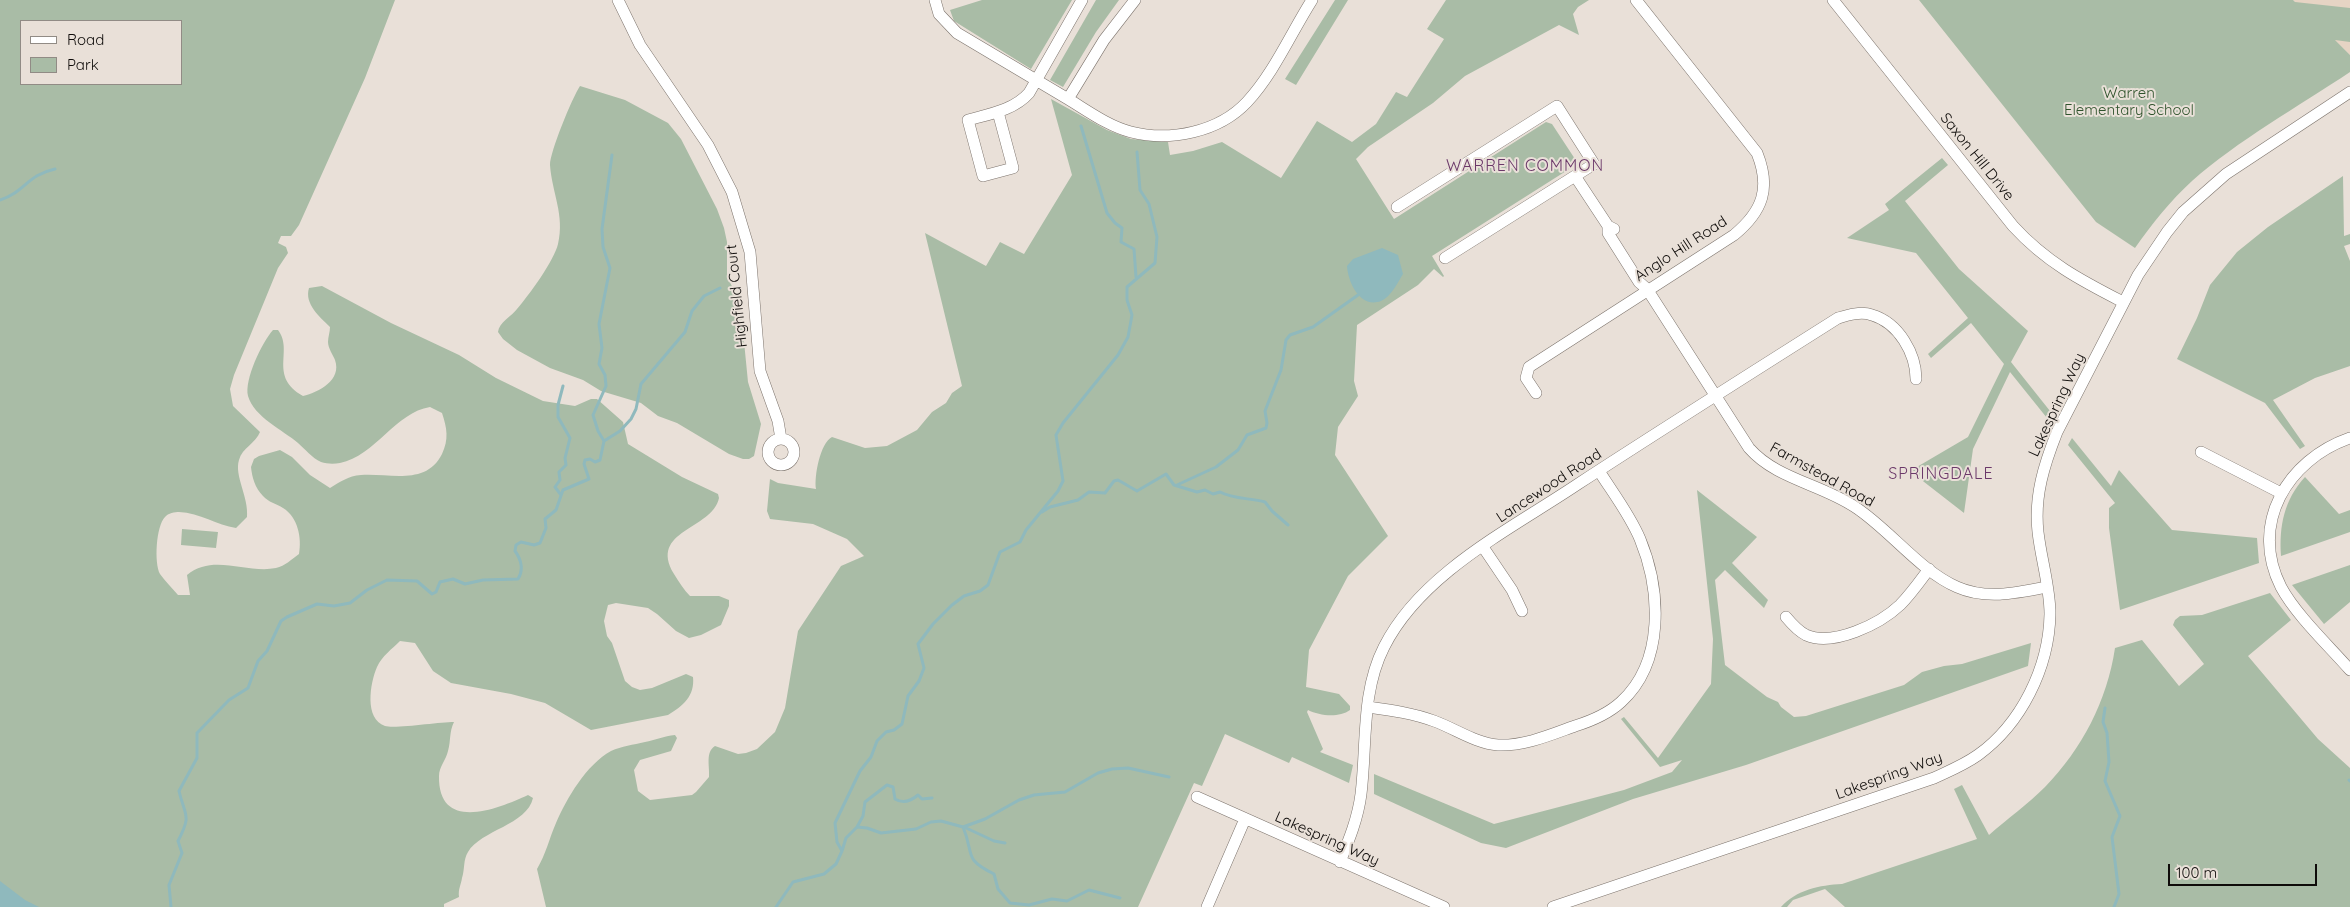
<!DOCTYPE html>
<style>
body{margin:0}
#map{position:relative;width:2350px;height:907px;overflow:hidden;background:#e9e0d8;font-family:Quicksand,sans-serif}
canvas{display:block}
.legend{position:absolute;left:20px;top:20px;width:162px;height:65px;box-sizing:border-box;background:#e9e0d8;border:1px solid #918b85;margin:0;padding:6px 9px;list-style:none;font-size:15px;color:#0e0b09}
.legend li{display:flex;align-items:center;gap:10px;height:25px}
.legend b{width:25px;border:1px solid #918b85}
.scale{position:absolute;left:2168px;top:864px;width:149px;height:22px;box-sizing:border-box;border:2px solid #0e0b09;border-top:0;padding-left:6px;font-size:15px;line-height:18px;white-space:nowrap;color:#0e0b09;-webkit-text-stroke:4px #e9e0d8;paint-order:stroke}
</style>
<div id="map">
<canvas width="2350" height="907"></canvas>
<ul class="legend">
<li><b style="height:6px;background:#fff"></b>Road</li>
<li><b style="height:14px;background:#a9bca6"></b>Park</li>
</ul>
<div class="scale">100 m</div>
</div>
<script>
const context = document.querySelector('canvas').getContext('2d');
context.lineJoin = 'round';
function fill(path, color) {
  context.fillStyle = color;
  context.fill(path, 'evenodd');
}
function strokePath(path, color, width, dash) {
  context.strokeStyle = color;
  context.lineWidth = width;
  context.lineCap = dash ? 'butt' : 'round';
  context.setLineDash(dash || []);
  context.stroke(path);
}
function drawText(font, color, halo, rows, align = 'center') {
  context.font = font + ' Quicksand,sans-serif';
  context.lineWidth = 4;
  context.setLineDash([]);
  context.textBaseline = 'middle';
  context.strokeStyle = halo;
  context.fillStyle = color;
  for (const [text, x, y, turn = 0] of rows) {
    context.save();
    context.translate(x, y);
    context.rotate((+turn || 0) * Math.PI / 180);
    context.textAlign = isNaN(turn) ? turn : align;
    if (halo) context.strokeText(text, 0, 0);
    context.fillText(text, 0, 0);
    context.restore();
  }
}
const education = new Path2D(`
 M 2293,0 L 2350,0 L 2350,55 Z`);
const green = new Path2D(`
 M 0,0 L 395,0 L 365,78 L 299,225 L 291,236 L 281,236 L 278,243 L 286,247 L 288,253 L 278,268 L 234,375 L 230,389 L 233,406 L 260,432 C 256,443 242,448 239,460 C 234,476 249,497 247,517 L 236,528 C 217,525 200,513 179,512 C 175,512 168,513 165,517 C 156,526 154,563 160,574 C 165,581 172,588 178,595 L 190,595 L 187,575 C 213,553 247,574 276,568 C 285,566 292,559 299,554 C 302,538 298,517 283,508 C 277,504 268,502 263,496 C 255,488 252,477 251,467 L 254,459 L 259,456 L 280,450 L 292,457 L 310,475 L 330,488 C 340,482 348,476 361,475 C 390,473 426,486 442,454 C 449,439 447,428 442,413 L 430,407 C 396,412 375,456 340,463 C 334,464 327,464 321,462 C 312,458 305,449 298,443 C 283,430 254,417 248,396 C 244,380 262,342 273,330 L 278,330 C 294,351 268,376 303,396 C 319,392 342,380 335,360 C 333,355 328,348 328,342 C 328,337 330,332 330,327 C 320,317 304,304 309,288 L 322,286 L 391,323 L 459,355 L 496,378 L 543,401 L 575,406 L 591,399 L 597,399 L 623,422 L 628,444 L 682,477 L 718,494 L 719,498 C 712,530 648,530 674,574 C 679,582 684,590 690,596 L 719,596 L 729,600 L 729,606 L 721,625 L 701,635 L 689,638 L 676,631 L 657,614 L 648,608 L 616,603 L 608,605 L 604,621 L 607,636 L 612,643 L 625,681 L 632,687 L 640,690 L 652,688 L 686,674 L 693,677 C 695,696 683,706 668,715 L 591,730 L 545,703 L 511,694 L 451,683 L 433,671 L 415,643 L 400,641 C 392,649 382,656 377,667 C 370,683 364,719 385,726 C 395,729 439,722 454,722 C 449,732 451,741 448,751 C 446,760 439,767 439,776 C 438,833 498,809 528,795 L 533,798 C 527,825 481,830 468,852 C 463,860 465,869 462,878 C 461,885 458,889 459,897 L 444,904 L 444,907 L 0,907 ZM 21,21 L 181,21 L 181,84 L 21,84 Z
 M 982,0 L 1072,0 L 1031,69 L 954,21 L 950,10 Z
 M 1096,0 L 1119,0 L 1096,32 L 1063,87 L 1050,80 Z
 M 1335,0 L 1348,0 L 1296,85 L 1285,79 Z
 M 1446,0 L 1589,0 L 1578,7 L 1573,14 L 1579,35 L 1559,25 L 1465,76 L 1433,103 L 1368,147 L 1356,159 L 1394,219 L 1546,122 L 1552,124 L 1575,159 L 1574,166 L 1432,256 L 1444,276 L 1443,277 L 1434,269 L 1418,285 L 1357,325 L 1354,381 L 1358,396 L 1338,427 L 1335,455 L 1388,536 L 1348,576 L 1309,650 L 1306,687 L 1339,694 L 1350,706 L 1350,710 C 1339,718 1320,716 1308,710 L 1307,712 L 1323,749 L 1320,752 L 1353,765 L 1349,783 L 1292,757 L 1289,763 L 1225,734 L 1202,786 L 1194,783 L 1138,907 L 546,907 L 537,869 C 546,854 549,839 556,823 C 567,798 586,765 611,751 C 622,746 633,745 645,742 C 655,740 664,736 675,735 L 677,738 L 671,751 L 640,760 L 634,770 L 638,791 L 650,800 L 692,795 L 696,792 L 709,777 C 710,767 705,752 715,746 L 738,754 L 746,753 L 757,749 L 775,732 L 785,708 L 798,631 L 841,566 L 864,556 L 847,539 L 813,524 L 770,519 L 767,511 L 770,479 L 778,483 L 816,489 C 814,477 820,443 832,437 L 865,448 L 887,446 L 917,430 L 932,412 L 946,403 L 952,393 L 962,386 L 925,233 L 986,266 L 1000,242 L 1024,254 L 1072,175 L 1051,99 L 1107,130 L 1131,139 L 1168,142 L 1170,155 L 1193,151 L 1222,142 L 1281,178 L 1317,121 L 1352,142 L 1376,124 L 1396,92 L 1407,97 L 1444,39 L 1427,29 Z
 M 1919,0 L 2293,0 L 2295,2 L 2350,8 L 2350,42 L 2335,40 L 2350,55 L 2350,72 C 2299,106 2237,141 2192,181 C 2170,201 2152,224 2135,248 L 2096,222 Z
 M 580,86 L 625,100 L 668,123 L 681,139 L 717,209 L 724,228 L 727,242 L 727,277 L 740,301 L 748,382 L 761,424 L 754,456 L 749,459 L 743,459 L 729,454 L 677,423 L 658,416 L 641,403 L 601,391 L 583,380 L 550,368 L 517,350 L 503,339 L 498,332 C 499,322 512,316 517,309 C 529,295 554,261 558,244 C 565,215 552,193 550,165 C 550,152 572,98 580,86 Z
 M 1942,158 L 1948,165 L 1905,201 L 1959,269 L 2028,331 L 2011,362 L 2050,411 L 2047,418 L 2010,372 L 1973,449 L 1964,513 L 1910,471 L 1968,437 L 2004,364 L 1971,323 L 1931,358 L 1928,354 L 1968,318 L 1916,253 L 1847,238 L 1889,210 L 1885,204 Z
 M 2343,176 L 2344,236 L 2350,234 L 2350,244 L 2344,246 L 2350,261 L 2350,366 L 2315,378 L 2273,400 L 2305,446 L 2300,449 L 2265,403 L 2177,359 L 2197,318 L 2210,285 L 2237,252 L 2268,227 Z
 M 2072,438 L 2111,486 L 2119,470 L 2172,530 L 2257,538 L 2259,563 L 2120,610 L 2109,528 L 2109,508 L 2115,503 L 2068,445 Z
 M 2305,477 L 2339,514 L 2350,510 L 2350,532 L 2281,556 C 2279,526 2284,500 2305,477 Z
 M 1697,490 L 1757,537 L 1732,563 L 1768,600 L 1764,608 L 1725,570 L 1715,580 L 1725,665 L 1767,697 L 1778,702 L 1781,707 L 1794,717 L 1806,716 L 1904,685 L 1922,672 L 1944,666 L 1962,664 L 2031,643 L 2028,666 L 1746,765 L 1633,799 L 1506,848 L 1481,843 L 1374,794 L 1374,774 L 1494,824 L 1624,790 L 1672,772 L 1682,760 L 1660,767 L 1621,719 L 1624,717 L 1658,758 L 1711,684 L 1713,639 Z
 M 182,529 L 218,532 L 216,548 L 181,545 Z
 M 2350,565 L 2350,602 L 2324,624 L 2292,585 Z
 M 2270,593 L 2291,620 L 2248,656 L 2318,739 L 2350,768 L 2350,907 L 1845,907 L 1825,889 L 1793,900 L 1787,907 L 1781,907 C 1796,890 1820,885 1842,884 L 1977,839 L 1954,789 L 1962,785 L 1989,835 C 2007,819 2028,804 2045,787 C 2082,749 2107,701 2115,648 L 2142,640 L 2179,686 L 2204,664 L 2173,625 L 2175,620 L 2180,616 L 2202,615 Z`);
const water = new Path2D(`
 M 1382,248 L 1398,255 L 1403,274 C 1398,282 1391,297 1381,301 C 1360,309 1348,282 1347,266 L 1353,259 Z
 M 0,881 L 25,900 L 39,907 L 0,907 Z`);
const stream = new Path2D(`
 M 1081,126 L 1107,213 L 1115,223 L 1122,228 L 1121,242 L 1134,249 L 1136,277
 M 0,200 C 25,192 27,175 55,169
 M 604,441 L 598,431 L 593,415 L 606,386 L 605,375 L 599,364 L 602,348 L 599,324 L 610,268 L 603,247 L 602,229 L 612,155
 M 1177,485 L 1216,467 L 1238,450 L 1247,435 L 1266,428 L 1267,423 L 1265,411 L 1281,370 L 1286,340 L 1290,335 L 1313,327 L 1358,295
 M 561,495 L 555,487 L 560,480 L 559,472 L 566,465 L 565,458 L 570,438 L 558,417 L 558,405 L 563,386
 M 1042,512 L 1050,507 L 1078,500 L 1089,492 L 1105,493 L 1114,481 L 1118,480 L 1137,491 L 1166,474 L 1174,485 L 1197,492 L 1205,490 L 1213,494 L 1220,492 C 1233,499 1250,498 1265,502 L 1272,511 L 1288,525
 M 2105,708 L 2103,722 L 2107,733 L 2109,762 L 2105,781 L 2120,816 L 2112,837 L 2119,894 L 2114,907
 M 2349,780 L 2350,781
 M 857,827 L 863,816 L 865,802 L 887,785 L 893,787 L 895,799 C 903,804 911,801 918,795 L 922,799 L 932,798
 M 963,827 C 975,855 962,858 994,874 L 998,889 L 1010,903 L 1029,905 L 1052,899 L 1067,901 L 1089,890 L 1120,898
 M 964,827 L 994,841 L 1005,843
 M 842,851 L 846,838 L 857,827 L 867,828 L 881,833 L 916,829 L 931,822 L 941,821 L 963,827 L 985,819 L 1019,800 L 1034,795 L 1065,792 L 1098,773 L 1112,769 L 1128,768 L 1169,777
 M 171,907 L 169,885 L 182,853 L 178,841 C 192,814 185,817 179,791 L 197,758 L 197,733 L 229,700 L 248,688 L 258,661 L 267,651 L 281,621 L 287,617 L 317,604 L 334,606 L 350,603 L 367,590 L 387,580 L 417,581 L 432,594 L 436,592 L 440,582 L 453,579 L 465,584 L 483,580 L 518,579 C 524,570 521,559 515,551 L 516,545 L 521,542 L 534,545 L 540,543 L 546,528 L 545,519 L 556,510 L 563,490 L 589,479 L 584,464 L 585,460 L 590,459 L 595,462 L 600,460 L 604,441 L 620,431 L 631,419 L 636,409 L 641,384 L 685,332 L 692,311 L 704,296 L 720,288
 M 776,907 L 793,882 L 824,874 L 836,864 L 842,851 L 837,842 L 835,823 L 860,771 L 871,757 L 877,741 L 886,732 L 894,730 L 902,724 L 908,696 L 919,681 L 924,668 L 918,644 L 933,624 L 952,605 L 964,596 L 980,591 L 988,585 L 1000,552 L 1020,542 L 1026,530 L 1058,491 L 1063,481 L 1056,435 L 1063,423 L 1118,355 L 1128,337 L 1132,315 L 1127,300 L 1127,287 L 1155,263 L 1157,237 L 1149,204 L 1140,190 L 1137,152`);
const minor = new Path2D(`
 M 618,0 L 640,45 L 708,145 L 732,192 L 750,252 L 760,371 L 778,421 L 781,439
 M 935,0 L 939,14 L 957,33 C 994,55 1031,77 1068,99 C 1088,111 1108,126 1131,132 C 1170,142 1219,132 1247,102 C 1274,73 1291,33 1312,0
 M 1833,0 L 2013,226 C 2046,262 2080,280 2123,302
 M 1068,99 L 1104,40 L 1135,0
 M 998,112 L 1013,168 L 983,176 L 968,120 C 990,114 1014,110 1029,93 L 1082,0
 M 1575,176 L 1608,226 L 1614,229
 M 1397,207 L 1557,106 L 1594,164 L 1445,258
 M 1608,226 L 1608,233 L 1639,282 L 1647,289 L 1749,448 C 1776,479 1821,484 1855,507 C 1889,529 1920,571 1957,587 C 1986,600 2017,593 2047,587
 M 1536,393 L 1526,378 L 1529,367 L 1734,235 C 1763,211 1771,188 1757,153 L 1636,0
 M 2350,438 C 2287,460 2249,524 2281,587 C 2296,615 2329,646 2350,670
 M768 452a13 13 0 1 1 26 0a13 13 0 1 1-26 0Z
 M 2201,452 L 2281,493
 M 1483,547 L 1512,590 L 1522,611
 M 1786,617 C 1791,623 1798,631 1806,635 C 1833,647 1880,624 1900,605 C 1911,594 1920,581 1929,569
 M 1368,707 C 1390,710 1413,713 1434,721 C 1456,729 1475,743 1498,745 C 1525,746 1550,735 1575,726 C 1591,721 1608,714 1621,702 C 1665,662 1661,590 1640,539 C 1630,515 1613,493 1599,471
 M 1197,797 L 1444,907
 M 1340,862 C 1349,840 1358,818 1361,794 C 1367,745 1361,692 1384,647 C 1421,573 1511,529 1578,484 C 1664,428 1751,373 1838,318 C 1848,315 1861,311 1872,315 C 1899,323 1916,354 1916,379
 M 1207,907 L 1245,819
 M 1553,907 L 1934,778 C 1949,771 1964,765 1978,755 C 2021,724 2049,668 2050,614 C 2050,587 2041,559 2038,532 C 2034,496 2044,465 2057,432 L 2138,275 L 2167,232 L 2183,212 L 2226,174 L 2350,92`);
const parkNames = [
 ["Warren",2129,93],
 ["Elementary School",2129,110]
];
const streetNames = [
 ["Saxon Hill Drive",1977,157,51],
 ["Anglo Hill Road",1681,249,-33],
 ["Highfield Court",737,296,-96],
 ["Lakespring Way",2057,405,-65],
 ["Farmstead Road",1822,475,29],
 ["Lancewood Road",1549,486,-33],
 ["Lakespring Way",1889,776,-20],
 ["Lakespring Way",1327,839,24]
];
const neighbourhoodNames = [
 ["WARREN COMMON",1525,166],
 ["SPRINGDALE",1941,474]
];
fill(education, '#e6d4c4');
fill(green, '#a9bca6');
fill(water, '#8fb9bd');
strokePath(stream, '#8fb9bd', 3);
strokePath(minor, '#7c736c', 12);
strokePath(minor, '#fff', 11);
drawText('15px', '#2f532c', '#e9e0d8', parkNames);
drawText('15px', '#0e0b09', '#e9e0d8', streetNames);
context.letterSpacing = '1px';
drawText('16px', '#6b3869', '#e9e0d8', neighbourhoodNames);
context.letterSpacing = '0px';
</script>
